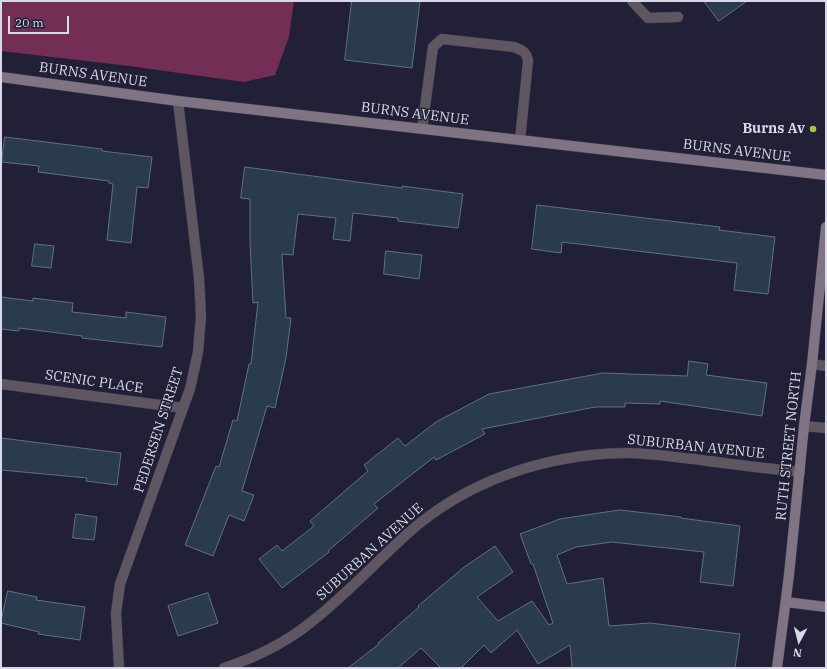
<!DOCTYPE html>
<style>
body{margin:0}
#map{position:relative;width:827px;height:669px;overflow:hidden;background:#212036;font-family:"IBM Plex Serif",serif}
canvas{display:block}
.frame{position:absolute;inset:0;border:2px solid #d8d8e7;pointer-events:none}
.north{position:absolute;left:779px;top:621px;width:40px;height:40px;-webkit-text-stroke:3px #212036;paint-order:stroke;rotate:187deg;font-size:11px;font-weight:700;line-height:16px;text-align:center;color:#d8d8e7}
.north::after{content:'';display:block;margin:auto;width:14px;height:18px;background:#d8d8e7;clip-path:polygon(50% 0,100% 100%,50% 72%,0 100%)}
.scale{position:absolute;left:8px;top:16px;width:61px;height:18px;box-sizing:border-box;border:2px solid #d8d8e7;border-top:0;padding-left:5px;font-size:12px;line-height:14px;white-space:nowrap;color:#d8d8e7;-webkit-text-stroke:3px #212036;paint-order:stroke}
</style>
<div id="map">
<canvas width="827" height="669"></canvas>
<div class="frame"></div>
<div class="north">N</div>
<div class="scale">20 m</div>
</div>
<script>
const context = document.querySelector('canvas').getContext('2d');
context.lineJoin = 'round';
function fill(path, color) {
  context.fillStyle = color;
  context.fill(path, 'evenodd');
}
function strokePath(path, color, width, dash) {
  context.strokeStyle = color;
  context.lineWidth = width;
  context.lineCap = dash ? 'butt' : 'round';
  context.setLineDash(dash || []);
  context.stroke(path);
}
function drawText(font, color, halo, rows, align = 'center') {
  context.font = font + ' "IBM Plex Serif",serif';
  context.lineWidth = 3;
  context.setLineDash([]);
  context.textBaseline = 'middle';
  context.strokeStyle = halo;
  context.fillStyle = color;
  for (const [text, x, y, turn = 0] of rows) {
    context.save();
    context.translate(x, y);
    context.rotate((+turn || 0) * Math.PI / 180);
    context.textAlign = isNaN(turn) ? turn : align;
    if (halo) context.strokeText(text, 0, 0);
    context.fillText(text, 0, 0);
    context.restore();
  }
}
const forest = new Path2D(`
 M 1,1 L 294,1 L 289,37 L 275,75 L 244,82 L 129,66 L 1,51 Z`);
const building = new Path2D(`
 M 352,1 L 420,1 L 412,68 L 345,60 Z
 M 704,1 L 747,1 L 719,21 Z
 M 5,137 L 102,149 L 102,151 L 152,157 L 148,188 L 137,187 L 131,243 L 107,240 L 113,184 L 109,183 L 109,181 L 38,172 L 39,166 L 2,162 Z
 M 245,167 L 402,188 L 402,186 L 463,194 L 458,228 L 398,221 L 398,218 L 353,213 L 350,241 L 333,239 L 336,218 L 298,214 L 293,255 L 282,254 L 286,318 L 291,318 L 286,358 L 275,408 L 267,406 L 242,491 L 254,495 L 244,521 L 229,515 L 213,556 L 185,545 L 216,466 L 219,467 L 233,420 L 237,421 L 249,364 L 251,364 L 258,302 L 253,303 L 250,242 L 250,199 L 241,198 Z
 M 537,205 L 720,227 L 719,230 L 775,237 L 768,294 L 734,290 L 737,263 L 562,242 L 561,253 L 532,249 Z
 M 35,244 L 54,246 L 51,268 L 32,266 Z
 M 386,251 L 422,255 L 419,279 L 384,274 Z
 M 1,297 L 33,301 L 33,298 L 73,303 L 72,312 L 126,318 L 126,312 L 166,317 L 162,347 L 82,338 L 82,336 L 19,328 L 19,331 L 1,329 Z
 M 689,361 L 708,364 L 706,375 L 767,383 L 762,416 L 660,401 L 660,404 L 625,403 L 625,407 L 595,407 L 482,429 L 485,434 L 436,460 L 434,457 L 374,504 L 378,508 L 328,551 L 329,552 L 282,588 L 259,559 L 277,545 L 282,551 L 314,526 L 310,521 L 368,471 L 364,465 L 398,438 L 405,446 L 436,422 L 489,394 L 603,373 L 687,376 Z
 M 1,438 L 121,453 L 117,485 L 86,481 L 87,478 L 1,470 Z
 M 620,510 L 681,517 L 681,518 L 740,526 L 733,586 L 700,582 L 704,552 L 612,542 L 576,547 L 557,555 L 567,584 L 603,578 L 609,626 L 650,623 L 740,634 L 735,668 L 572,668 L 570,645 L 538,664 L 517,630 L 491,653 L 484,645 L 461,668 L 441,668 L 421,648 L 398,668 L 348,668 L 379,644 L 378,643 L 419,607 L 418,606 L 463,568 L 495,546 L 513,572 L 477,597 L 498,621 L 532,601 L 549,625 L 553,623 L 533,564 L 531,564 L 520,534 L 560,519 Z
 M 76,514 L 97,517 L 94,540 L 73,538 Z
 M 8,591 L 37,597 L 36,600 L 85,607 L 80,640 L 38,634 L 39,632 L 1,623 Z
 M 208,593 L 218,623 L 178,636 L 168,606 Z`);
const lane = new Path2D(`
 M 632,1 L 648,18 L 678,17
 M 422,129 L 433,47 L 442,39 L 514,47 C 522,50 527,52 528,61 L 520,140
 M 812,364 L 826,366
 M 804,426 L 826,428`);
const street = new Path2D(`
 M 1,384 L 183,408
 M 119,668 L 116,613 L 120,584 L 183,408 L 190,389 L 198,352 L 201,316 L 199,278 L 178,101
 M 224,668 C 254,658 285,643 310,623 C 345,596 374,564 407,534 C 467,480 547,454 626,453 C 649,453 672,457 694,459 C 729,464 764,468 800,472`);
const secondary = new Path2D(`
 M 1,77 L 178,101 L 826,175
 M 786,602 L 826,607
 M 777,668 L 789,575 L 804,426 L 812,364 L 826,227`);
const markers = [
 [813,129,4,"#9cca32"]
];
const streetNames = [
 ["BURNS AVENUE",93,75,8],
 ["BURNS AVENUE",415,114,7],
 ["BURNS AVENUE",737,151,7],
 ["SCENIC PLACE",94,382,8],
 ["PEDERSEN STREET",159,430,-72],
 ["RUTH STREET NORTH",789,446,-84],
 ["SUBURBAN AVENUE",696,447,6],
 ["SUBURBAN AVENUE",370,552,-42]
];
const poiNames = [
 ["Burns Av",805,129]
];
fill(forest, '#722e54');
fill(building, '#2a3b4e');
strokePath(building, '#5f7186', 1);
strokePath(lane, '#3b3a4f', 11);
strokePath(street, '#3b3a4f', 11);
strokePath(secondary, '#3b3a4f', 11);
strokePath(lane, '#5e5761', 10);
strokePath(street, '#5e5761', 10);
strokePath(secondary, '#807484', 10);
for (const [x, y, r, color] of markers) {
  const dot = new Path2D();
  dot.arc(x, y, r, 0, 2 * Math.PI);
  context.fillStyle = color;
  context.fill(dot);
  strokePath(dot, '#212036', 1.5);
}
drawText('14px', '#d8d8e7', '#212036', streetNames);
drawText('bold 14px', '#d8d8e7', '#212036', poiNames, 'right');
</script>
